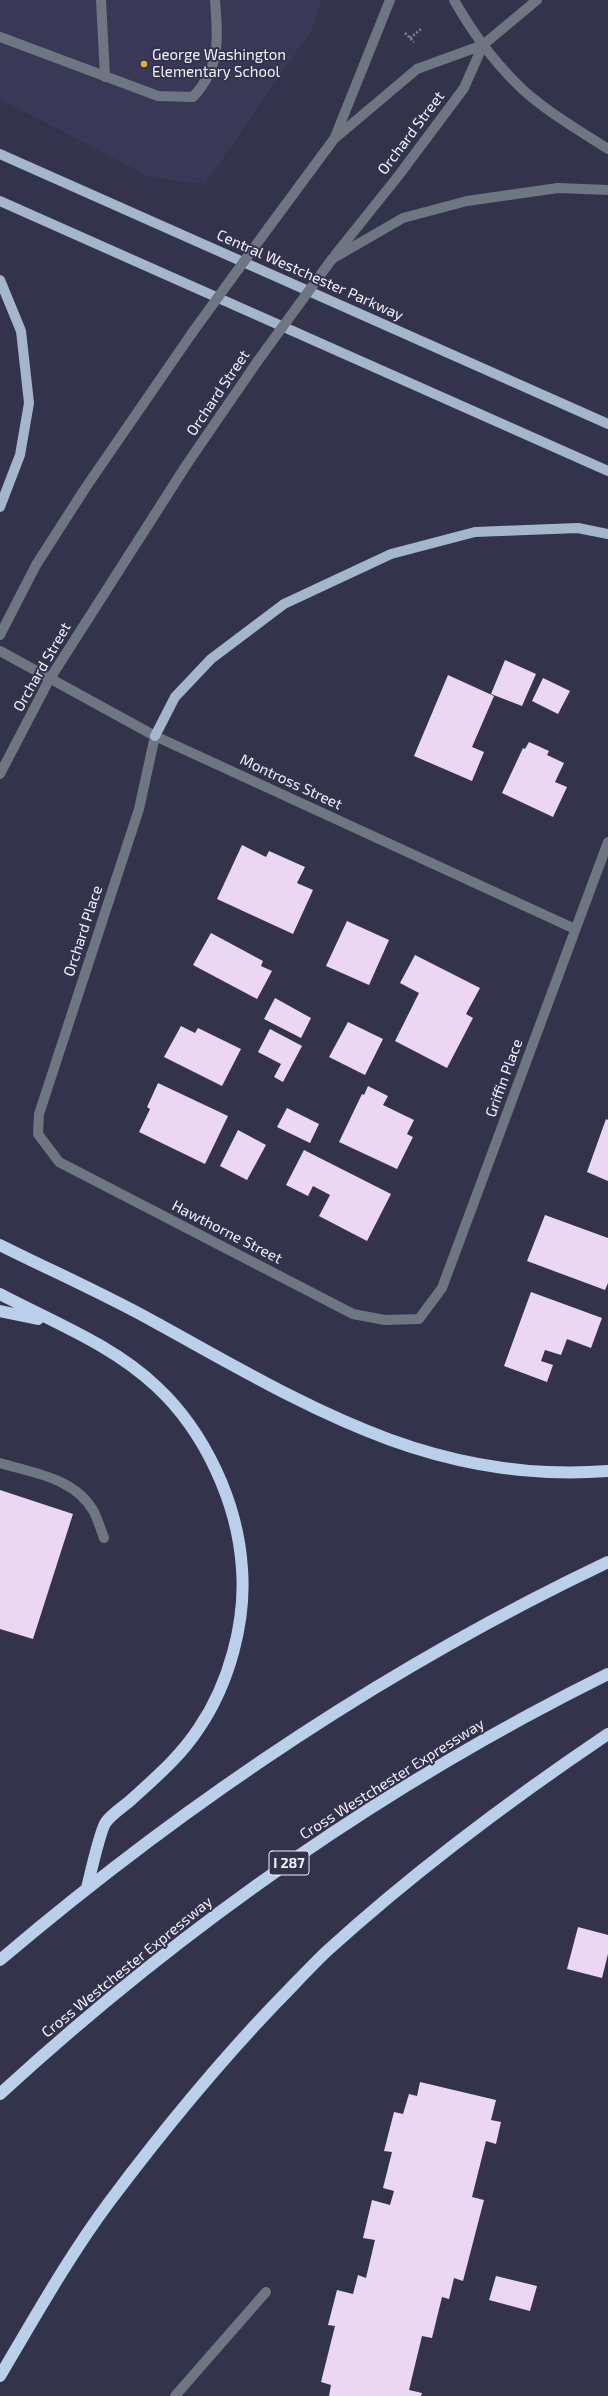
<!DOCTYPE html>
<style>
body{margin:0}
canvas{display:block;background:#33334b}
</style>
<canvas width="608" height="2396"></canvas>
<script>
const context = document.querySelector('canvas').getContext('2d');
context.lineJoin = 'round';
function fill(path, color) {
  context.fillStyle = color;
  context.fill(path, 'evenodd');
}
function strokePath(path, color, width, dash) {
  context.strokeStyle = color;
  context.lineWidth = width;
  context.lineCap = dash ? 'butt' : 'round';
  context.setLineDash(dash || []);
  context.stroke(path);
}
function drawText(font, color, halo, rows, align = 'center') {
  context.font = font + ' "Exo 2",sans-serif';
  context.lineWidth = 4;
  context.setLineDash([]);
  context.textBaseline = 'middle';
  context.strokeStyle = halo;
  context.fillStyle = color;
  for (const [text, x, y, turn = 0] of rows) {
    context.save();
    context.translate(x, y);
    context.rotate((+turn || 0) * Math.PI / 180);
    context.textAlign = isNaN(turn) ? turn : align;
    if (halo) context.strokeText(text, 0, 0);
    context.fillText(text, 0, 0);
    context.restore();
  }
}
const built = new Path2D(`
 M 0,0 L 322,0 L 312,29 L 205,184 L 150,177 L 0,99 Z`);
const building = new Path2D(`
 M 505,660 L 536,674 L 522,706 L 491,694 Z
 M 448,675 L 494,696 L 472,747 L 484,752 L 472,781 L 414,756 Z
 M 543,678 L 570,691 L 558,714 L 532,701 Z
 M 529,742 L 549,751 L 547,755 L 564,763 L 555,782 L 567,787 L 553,817 L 502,793 L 523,748 L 525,749 Z
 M 242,845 L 266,857 L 269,851 L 305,867 L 297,883 L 313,890 L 293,934 L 217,899 Z
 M 347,921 L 389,940 L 369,985 L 326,966 Z
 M 211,933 L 263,961 L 261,966 L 272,971 L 257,999 L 193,965 Z
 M 415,955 L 480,988 L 466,1014 L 473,1018 L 447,1068 L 395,1041 L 419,993 L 400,983 Z
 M 275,998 L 311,1018 L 301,1038 L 264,1019 Z
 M 348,1022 L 383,1039 L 365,1075 L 329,1057 Z
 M 181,1026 L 195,1033 L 198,1028 L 241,1049 L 222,1086 L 164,1057 Z
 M 270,1029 L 302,1046 L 283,1082 L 274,1077 L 281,1064 L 258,1052 Z
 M 158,1083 L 228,1116 L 205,1164 L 139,1132 L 150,1109 L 147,1107 Z
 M 368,1086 L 388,1096 L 383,1105 L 414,1120 L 407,1134 L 413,1137 L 397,1169 L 339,1142 L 362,1094 L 364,1095 Z
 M 287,1108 L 319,1124 L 310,1143 L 277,1127 Z
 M 606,1119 L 608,1120 L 608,1181 L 587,1172 Z
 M 238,1130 L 266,1145 L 247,1180 L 220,1166 Z
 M 304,1150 L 391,1194 L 367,1241 L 319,1216 L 330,1195 L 313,1186 L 308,1196 L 286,1185 Z
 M 545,1215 L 608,1238 L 608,1283 L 605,1290 L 527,1261 Z
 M 531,1292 L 602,1318 L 591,1348 L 567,1339 L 561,1355 L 545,1350 L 541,1361 L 553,1365 L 547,1382 L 504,1366 Z
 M 0,1490 L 73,1514 L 33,1639 L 0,1629 Z
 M 578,1927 L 608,1935 L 608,1954 L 602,1978 L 567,1969 Z
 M 420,2082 L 496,2100 L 491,2120 L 501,2122 L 496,2144 L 486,2141 L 472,2197 L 484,2200 L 463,2281 L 454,2278 L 449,2299 L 442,2297 L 432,2338 L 422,2336 L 409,2390 L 422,2393 L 421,2396 L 329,2396 L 331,2385 L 321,2382 L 335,2326 L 328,2325 L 337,2290 L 353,2294 L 358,2275 L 366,2278 L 375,2240 L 363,2238 L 372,2200 L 390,2205 L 394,2191 L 383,2188 L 392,2152 L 384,2151 L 394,2112 L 403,2114 L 409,2094 L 417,2096 Z
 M 496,2276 L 537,2286 L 530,2311 L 489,2300 Z`);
const path = new Path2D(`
 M 405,33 L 414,42
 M 410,38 L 421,29`);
const service = new Path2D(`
 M 101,0 L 105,77
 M 0,37 L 158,96 L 193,97 C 221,67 218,39 215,0
 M 0,1463 C 33,1473 76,1478 94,1512 C 98,1520 101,1530 104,1538
 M 175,2396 L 266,2292`);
const minor = new Path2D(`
 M 483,45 L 537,0
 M 575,929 L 155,736 L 139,809 L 39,1114 L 38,1134 L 59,1162 L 353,1314 L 385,1320 L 419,1319 L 442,1288 L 608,842`);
const tertiary = new Path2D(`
 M 454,0 C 471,30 492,59 516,83 C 539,107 580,131 608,149
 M 335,137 L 390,0
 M 269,227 L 334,139 L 417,69 L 483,45
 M 335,255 L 399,175 L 464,88 L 483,45
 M 332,259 L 403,218 L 467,201 L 558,188 L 608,190
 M 0,635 L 36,565 L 86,487 L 192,333
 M 0,651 L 155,736
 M 0,774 L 49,680 L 187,464 L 257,362`);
const primary = new Path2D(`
 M 0,154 L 608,424
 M 0,201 L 608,471
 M 0,280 L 21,331 L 29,403 L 20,455 L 0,507
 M 155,736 L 175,697 L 211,659 L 284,604 L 391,554 L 475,532 L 578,528 L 608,534`);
const motorway = new Path2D(`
 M 0,1245 C 50,1270 102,1293 151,1320 C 301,1402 429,1485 608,1471
 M 0,1294 C 53,1322 113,1345 157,1387 C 205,1432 238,1503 242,1569 C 246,1622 229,1684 199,1728 C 180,1757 156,1777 131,1800 C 123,1807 112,1814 106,1822 C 100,1830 90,1876 87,1888
 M 0,1311 L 38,1319
 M 0,1960 C 185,1803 389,1666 608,1562
 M 0,2094 C 182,1927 386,1784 608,1674
 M 0,2376 C 35,2317 69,2256 110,2201 C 161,2133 215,2067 274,2005 C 292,1987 309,1968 327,1951 C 415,1871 510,1800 608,1734`);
const tertiaryBridge = new Path2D(`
 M 192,333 L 269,227
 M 257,362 L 332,259`);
const markers = [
 [144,64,4,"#deb133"]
];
const shields = [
 [289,1863,40]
];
const shieldNames = [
 ["I 287",289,1863]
];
const poiNames = [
 ["George Washington",152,55],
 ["Elementary School",152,72]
];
const streetNames = [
 ["Orchard Street",411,133,-53],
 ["Central Westchester Parkway",310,275,24],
 ["Orchard Street",218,393,-56],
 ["Orchard Street",42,667,-60],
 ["Montross Street",291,782,25],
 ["Orchard Place",83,931,-72],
 ["Griffin Place",504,1078,-70],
 ["Hawthorne Street",227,1232,27],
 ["Cross Westchester Expressway",392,1779,-32],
 ["Cross Westchester Expressway",127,1967,-39]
];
fill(built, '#3a3857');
fill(building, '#ebd7f2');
strokePath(path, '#828296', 2.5, [2, 2]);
strokePath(service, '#6e7681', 10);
strokePath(minor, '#6e7681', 10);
strokePath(tertiary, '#6e7681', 10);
strokePath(primary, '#a4b6cb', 10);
strokePath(motorway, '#bacfe9', 12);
strokePath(tertiaryBridge, '#6e7681', 10);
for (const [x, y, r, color] of markers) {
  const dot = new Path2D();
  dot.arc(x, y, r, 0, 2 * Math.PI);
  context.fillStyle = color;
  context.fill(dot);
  strokePath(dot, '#33334b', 1.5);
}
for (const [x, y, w] of shields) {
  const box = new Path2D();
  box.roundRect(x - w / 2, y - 12, w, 24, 3);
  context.fillStyle = '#33334b';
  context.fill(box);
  strokePath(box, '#f1f1fe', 1);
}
drawText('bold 14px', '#f1f1fe', null, shieldNames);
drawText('15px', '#f1f1fe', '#33334b', poiNames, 'left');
drawText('15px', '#f1f1fe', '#33334b', streetNames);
</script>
